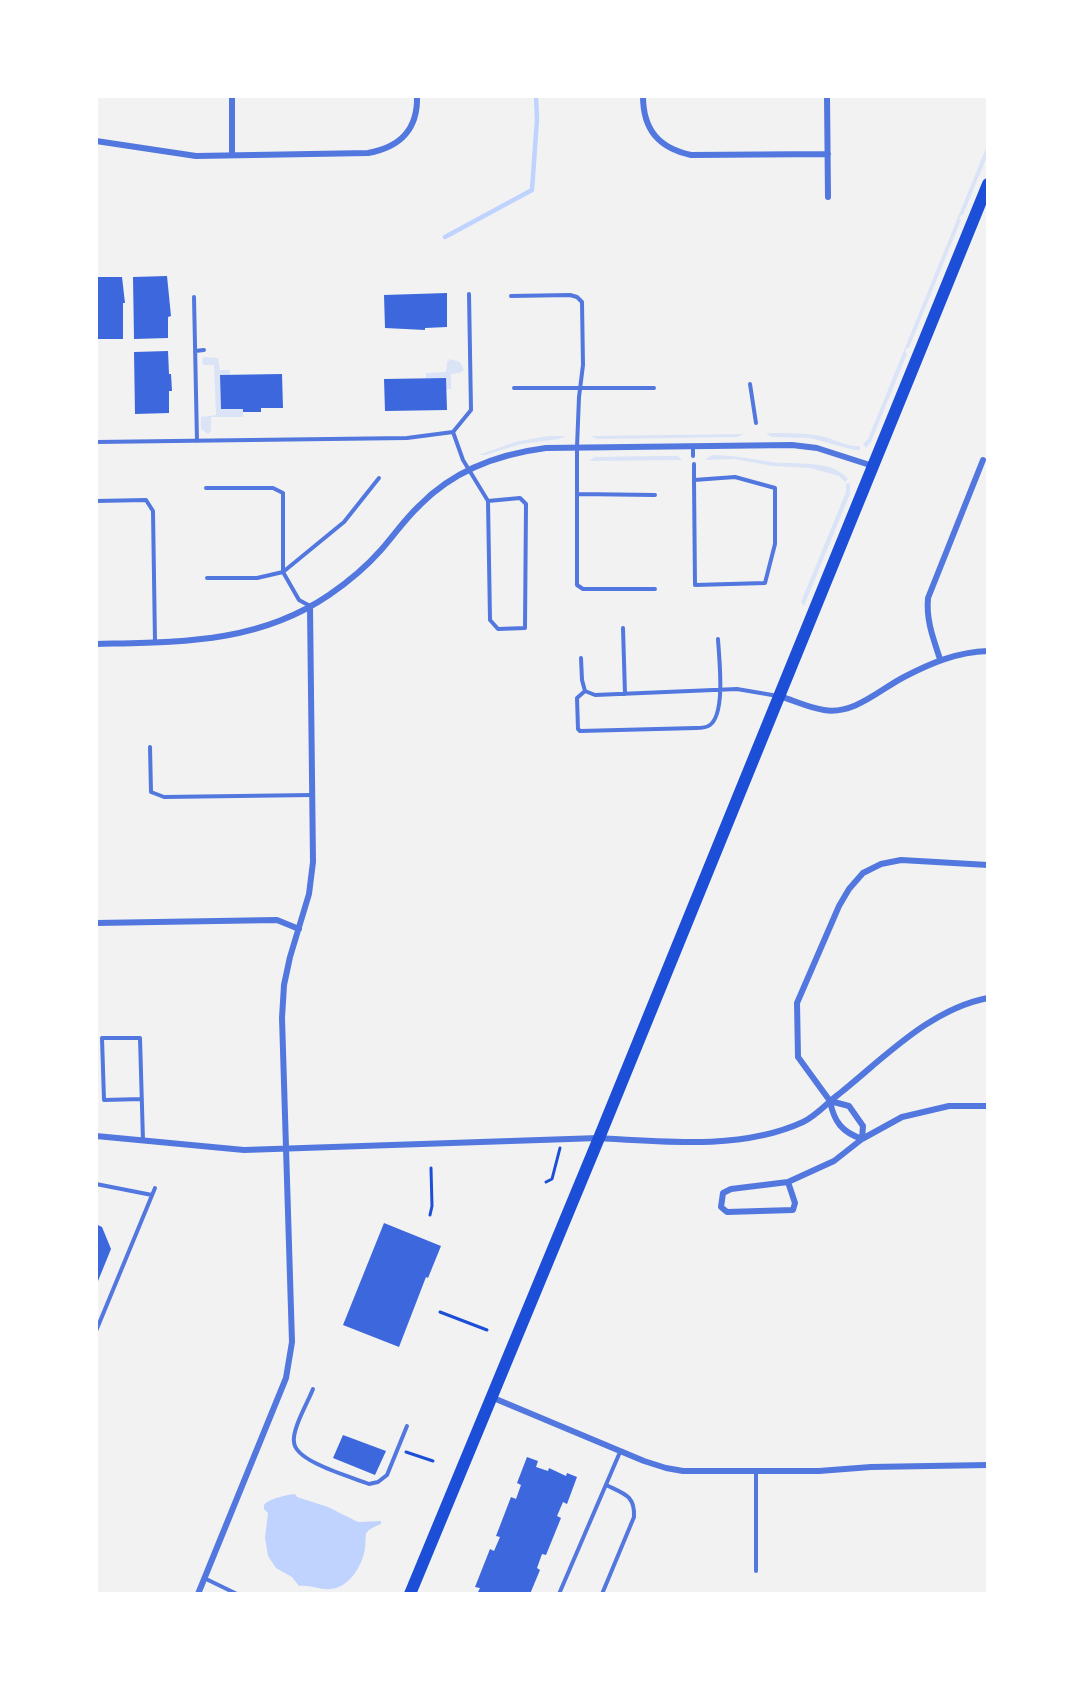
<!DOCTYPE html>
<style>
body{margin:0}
#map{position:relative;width:1084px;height:1690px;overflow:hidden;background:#f2f2f2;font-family:"Work Sans",sans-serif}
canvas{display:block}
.frame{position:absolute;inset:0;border:98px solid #fff;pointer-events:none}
</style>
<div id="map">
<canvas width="1084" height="1690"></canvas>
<div class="frame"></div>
</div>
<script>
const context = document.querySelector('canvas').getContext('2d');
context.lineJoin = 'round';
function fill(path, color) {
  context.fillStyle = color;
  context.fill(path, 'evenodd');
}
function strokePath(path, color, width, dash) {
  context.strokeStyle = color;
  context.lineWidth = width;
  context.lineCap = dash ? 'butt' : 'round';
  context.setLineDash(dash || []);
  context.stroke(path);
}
const green = new Path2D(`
 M 988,143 L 988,154 L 963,215 L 961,215 L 959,219 L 961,220 L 909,348 L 907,348 L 905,352 L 907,354 L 871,442 L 866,448 L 863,444 L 868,439 Z
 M 204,357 L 218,358 L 220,370 L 230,370 L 230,375 L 220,376 L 221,409 L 243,409 L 243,417 L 211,417 L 211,431 L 208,434 L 201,429 L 201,417 L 216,415 L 214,365 L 203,365 L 202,360 Z
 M 450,359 L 460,362 L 464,370 L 460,373 L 451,374 L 451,389 L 446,389 L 446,378 L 426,378 L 426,373 L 446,372 L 447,362 Z
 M 772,433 C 788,433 805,433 821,436 C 834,439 847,447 860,446 L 860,450 L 854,450 L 810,438 L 772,437 L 766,434 Z
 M 744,434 L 737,437 L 597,439 L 590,436 Z
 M 548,436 L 566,436 L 559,439 L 521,444 L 485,455 L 479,455 L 515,442 Z
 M 712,455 C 733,455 752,459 772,462 C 795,465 832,459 848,479 L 845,482 L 839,476 L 810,468 L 772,466 L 735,459 L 705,460 Z
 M 654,456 L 678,456 L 682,460 L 589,461 L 595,457 Z
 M 850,483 L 850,494 L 804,606 L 801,602 L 846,492 L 846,484 Z`);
const water = new Path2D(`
 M 295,1494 L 297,1497 L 328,1507 L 358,1522 L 381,1521 L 381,1524 C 376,1526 368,1529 366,1534 C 365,1540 366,1547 364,1553 C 361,1567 350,1584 336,1588 C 323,1592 311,1584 299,1586 L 292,1577 L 276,1568 L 268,1556 L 265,1538 L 268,1513 L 264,1509 L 264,1505 C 268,1499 286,1495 295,1494 Z`);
const stream = new Path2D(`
 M 445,237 L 532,190 L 537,119 L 536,96`);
const building = new Path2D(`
 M 167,276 L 171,316 L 168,317 L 168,338 L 134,339 L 133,277 Z
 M 96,277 L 122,277 L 125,303 L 123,303 L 123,339 L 96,339 Z
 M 447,293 L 447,327 L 425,328 L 425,330 L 385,328 L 384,295 Z
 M 168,351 L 169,374 L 171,374 L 172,391 L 169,391 L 169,413 L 135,414 L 134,352 Z
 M 282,374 L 283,408 L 261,408 L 261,412 L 243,412 L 243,409 L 221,409 L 220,375 Z
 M 446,378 L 447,410 L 385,411 L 384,379 Z
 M 384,1223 L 441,1246 L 428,1278 L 426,1277 L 399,1347 L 343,1325 Z
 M 96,1224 L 102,1227 L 111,1249 L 96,1286 Z
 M 343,1435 L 386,1451 L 375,1475 L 333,1458 Z
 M 527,1457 L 538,1461 L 536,1467 L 548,1471 L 549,1468 L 566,1476 L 567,1473 L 577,1477 L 567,1504 L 563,1502 L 557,1516 L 561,1518 L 546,1555 L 542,1554 L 537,1568 L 540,1570 L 530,1594 L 477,1594 L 480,1588 L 475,1587 L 490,1549 L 494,1551 L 500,1537 L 496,1536 L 511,1497 L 516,1499 L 521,1485 L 517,1483 Z`);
const path = new Path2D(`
 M 546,1182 L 552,1179 L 560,1148
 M 430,1215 L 432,1206 L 431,1168
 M 440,1312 L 487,1330
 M 406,1452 L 433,1461`);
const service = new Path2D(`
 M 511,296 L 570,295 L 577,297 L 582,302 L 583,365 L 579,397 L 577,447 L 577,585 L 583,589 L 655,589
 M 194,297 L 197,441
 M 195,351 L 204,350
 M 750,384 L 756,423
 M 514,388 L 654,388
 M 453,432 L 471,410 L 469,294
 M 96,442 L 407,438 L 453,432 L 463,460 L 488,501 L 490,620 L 498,629 L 525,628 L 526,504 L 520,498 L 488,501
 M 693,446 L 693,456
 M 694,464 L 694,480 L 695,585 L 765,583 L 775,544 L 775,488 L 735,477 L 694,480
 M 206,488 L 273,488 L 283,493 L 283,572
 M 577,494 L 655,495
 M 96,501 L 146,500 L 153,511 L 155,642
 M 283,572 L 344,522 L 379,478
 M 207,578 L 257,578 L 283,572 L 299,600 L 310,606
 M 623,628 L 625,694
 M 581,658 L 582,680 L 585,691 L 595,695 L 737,689 L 778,696
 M 585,691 L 577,698 L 578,729 L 580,731 L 696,728 C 701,728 706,728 710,725 C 726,713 719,658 718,639
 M 150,747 L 151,792 L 164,797 L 312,795
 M 142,1099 L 104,1100 L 102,1038 L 140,1038 L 143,1141
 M 96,1184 L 152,1195
 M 96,1331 L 155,1188
 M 313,1389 C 308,1402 292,1429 294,1442 C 295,1462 352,1477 369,1484 L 378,1482 L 387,1475 L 407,1426
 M 756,1571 L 756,1471
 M 204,1578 L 237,1594
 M 559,1594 L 620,1452
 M 602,1594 L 634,1517 C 635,1495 624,1494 606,1485`);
const minor = new Path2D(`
 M 232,96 L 232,155
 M 643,96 C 643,130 659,148 691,155 L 828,154
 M 827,96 L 828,197
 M 96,141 L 196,156 L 368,153 C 400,147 418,130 417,96
 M 96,644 C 179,642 257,644 329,595 C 348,582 366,567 381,550 C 394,535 405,519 420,505 C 454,470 499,454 546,448 L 792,445 L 817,448 L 873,466
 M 940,659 C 933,638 926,620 928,598 L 983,460
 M 779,696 C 793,700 809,708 824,710 C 854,715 879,690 904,677 C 931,663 957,652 988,651
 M 96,923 L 277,920 L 299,929
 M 830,1101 L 798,1057 L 797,1003 L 839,906 L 849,889 L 863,873 L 881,864 L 901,860 L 988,865
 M 830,1101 L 849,1106 L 863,1126 L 862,1139 C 842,1132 834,1122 830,1101 Z
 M 96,1136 L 244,1150 L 599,1138 C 664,1142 743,1150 803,1122 C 816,1116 828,1102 839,1094 C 884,1058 930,1009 988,998
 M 788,1182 L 795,1203 L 793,1210 L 727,1212 L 721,1207 L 723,1193 L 731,1189 L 788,1182 L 834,1161 L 862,1139 L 902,1117 L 949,1106 L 988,1106
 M 491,1397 L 644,1461 L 666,1468 L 683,1471 L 819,1471 L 871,1467 L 988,1465
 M 198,1594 L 286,1378 L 292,1342 L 282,1018 L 284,985 L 290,957 L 309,894 L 313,862 L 310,606`);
const primary = new Path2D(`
 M 410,1594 L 599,1138 L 988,184`);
fill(green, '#dbe4f7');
fill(water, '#bfd3fe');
strokePath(stream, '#bfd3fe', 4.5);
fill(building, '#3d67dc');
strokePath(path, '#1d4ed8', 3);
strokePath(service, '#5277de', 4);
strokePath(minor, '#5277de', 6);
strokePath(primary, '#1d4ed8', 12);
</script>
